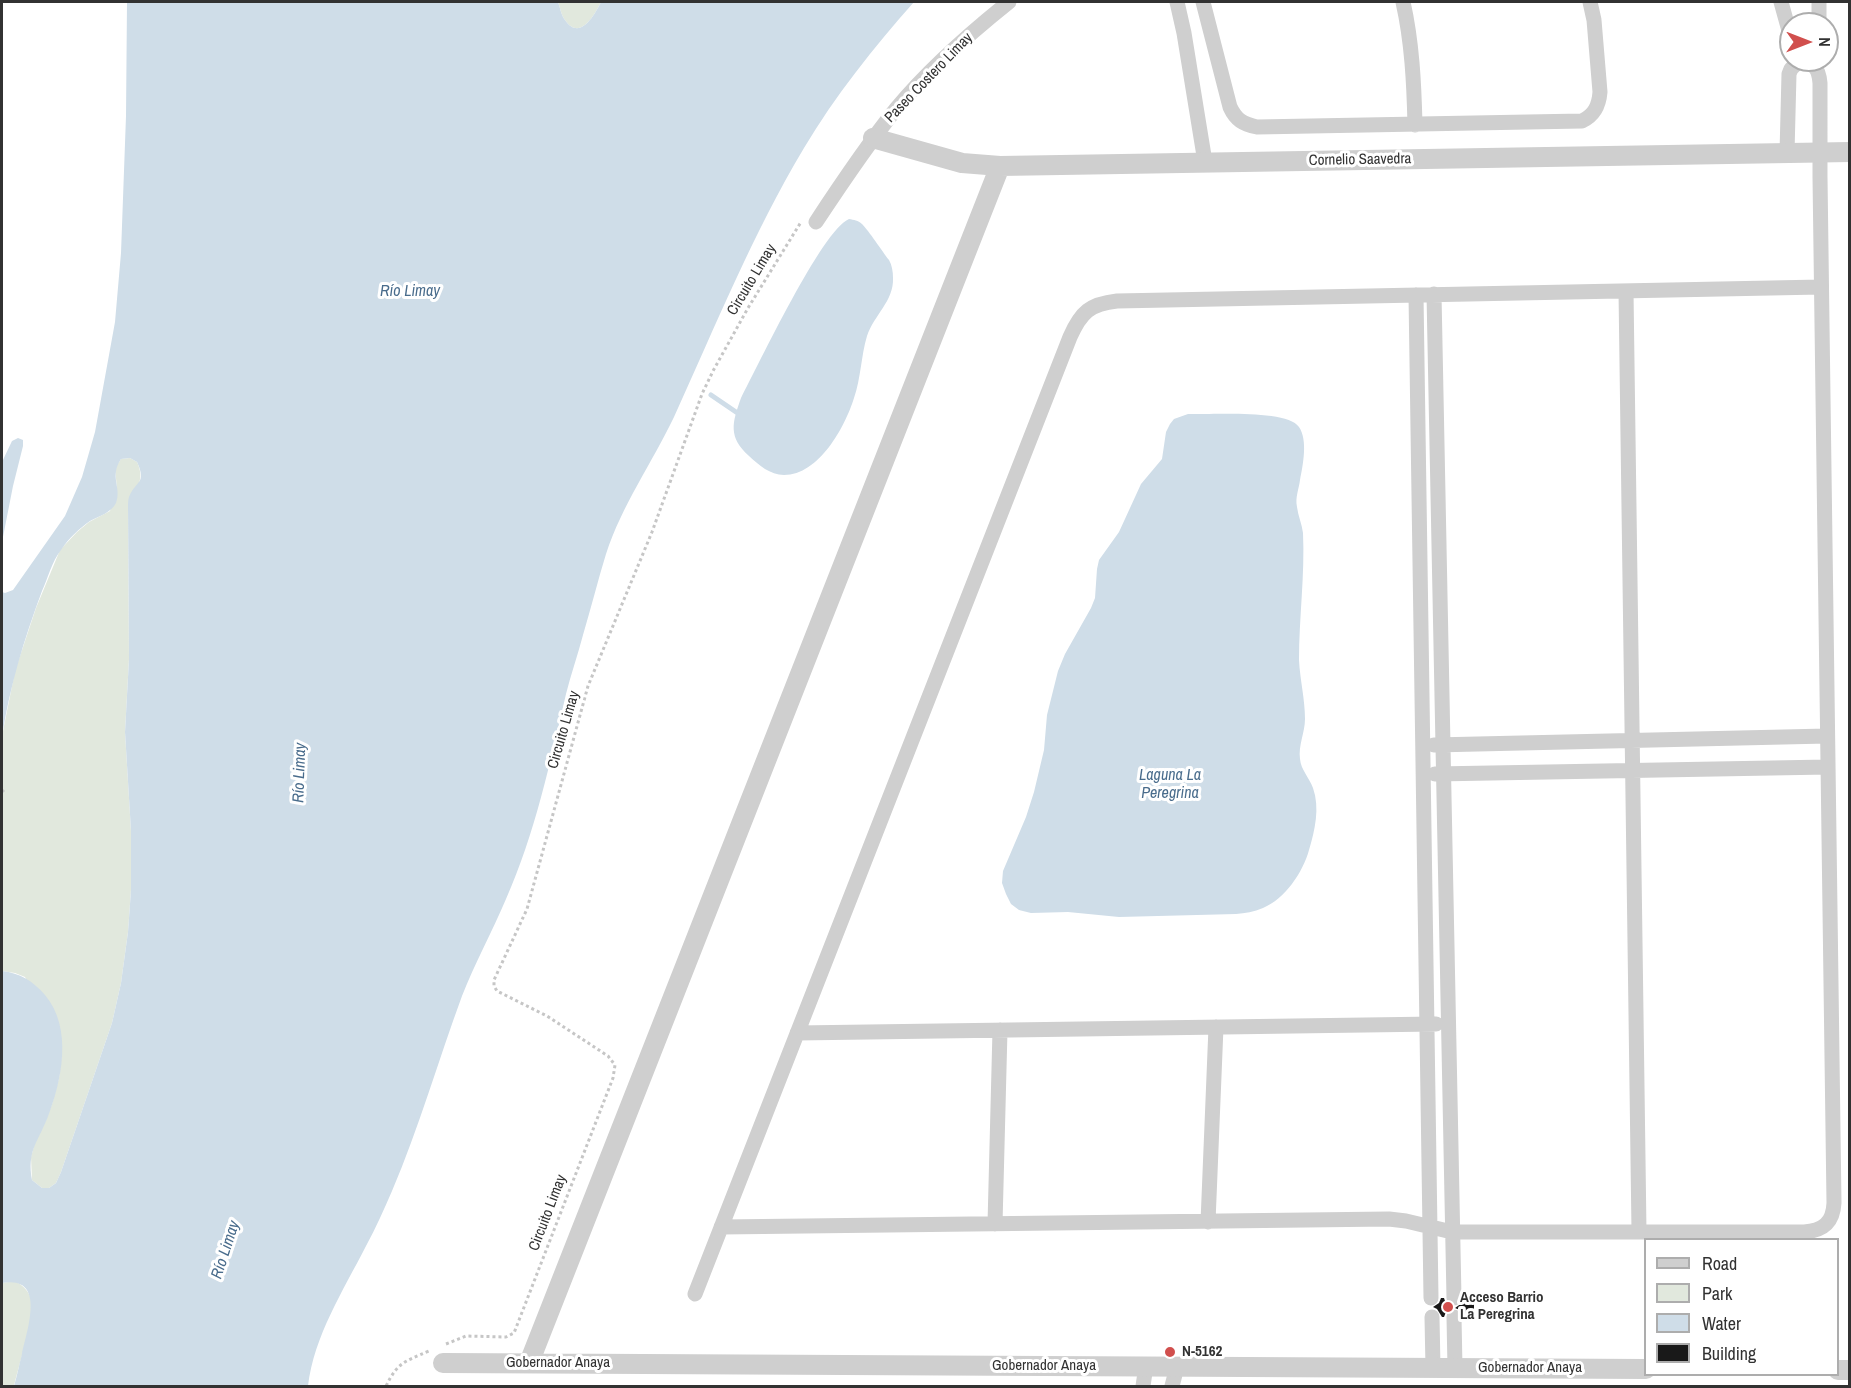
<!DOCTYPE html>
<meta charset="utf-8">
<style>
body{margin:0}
#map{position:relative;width:1851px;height:1388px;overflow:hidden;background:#fff;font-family:"Archivo Narrow",sans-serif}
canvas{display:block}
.frame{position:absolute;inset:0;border:3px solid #323232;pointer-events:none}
.legend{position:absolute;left:1644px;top:1238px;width:195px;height:138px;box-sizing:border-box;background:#fff;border:2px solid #adadad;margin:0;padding:8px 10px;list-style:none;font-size:18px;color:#323232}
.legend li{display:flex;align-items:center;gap:12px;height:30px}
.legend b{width:30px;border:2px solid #adadad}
.north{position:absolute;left:1779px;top:12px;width:60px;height:60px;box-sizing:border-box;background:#fff;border:2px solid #adadad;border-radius:50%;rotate:90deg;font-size:16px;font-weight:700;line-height:24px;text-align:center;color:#323232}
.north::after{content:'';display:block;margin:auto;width:21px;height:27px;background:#d14f4d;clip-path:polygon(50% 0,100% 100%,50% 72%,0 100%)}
</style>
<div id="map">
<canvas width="1851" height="1388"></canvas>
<div class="frame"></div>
<ul class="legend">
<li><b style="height:8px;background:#cfcfcf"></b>Road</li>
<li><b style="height:16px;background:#e1e8dd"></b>Park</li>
<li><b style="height:16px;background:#cfdde8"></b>Water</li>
<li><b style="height:16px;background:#191919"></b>Building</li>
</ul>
<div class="north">N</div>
</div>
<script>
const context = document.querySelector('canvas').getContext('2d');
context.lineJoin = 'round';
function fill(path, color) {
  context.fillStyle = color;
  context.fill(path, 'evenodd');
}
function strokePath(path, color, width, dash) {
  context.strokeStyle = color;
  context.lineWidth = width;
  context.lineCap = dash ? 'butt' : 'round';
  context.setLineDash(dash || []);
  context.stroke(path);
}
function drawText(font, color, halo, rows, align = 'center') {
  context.font = font + ' "Archivo Narrow",sans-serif';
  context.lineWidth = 6;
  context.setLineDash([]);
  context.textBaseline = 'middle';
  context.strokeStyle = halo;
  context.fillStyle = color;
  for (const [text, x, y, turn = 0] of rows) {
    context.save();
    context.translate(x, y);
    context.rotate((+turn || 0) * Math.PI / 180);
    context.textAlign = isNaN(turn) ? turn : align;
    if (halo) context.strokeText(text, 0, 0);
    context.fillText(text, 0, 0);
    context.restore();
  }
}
const green = new Path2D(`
 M 558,2 L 601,2 C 595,14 580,42 565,20 C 561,15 560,7 558,2 Z
 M 130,458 L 137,462 C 146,481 135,489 128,507 L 129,659 L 125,732 L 131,831 L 131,890 L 128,932 L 121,983 L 112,1023 L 61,1172 L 56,1183 L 49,1188 L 42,1188 L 32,1180 L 31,1157 L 36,1139 L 46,1120 L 52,1104 L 59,1078 L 62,1052 L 25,977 L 15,973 L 2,971 L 2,736 L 15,671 L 36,608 L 60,550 L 77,532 L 89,522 L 110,511 L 117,489 L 115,468 L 121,459 Z
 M 15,1281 C 24,1286 30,1292 32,1303 C 34,1318 18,1368 14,1386 L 2,1386 L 2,1283 Z`);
const water = new Path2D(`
 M 127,2 L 558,2 C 560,7 561,15 565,20 C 580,42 595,14 601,2 L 914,2 C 874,47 835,96 804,148 C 753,233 715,327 674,417 C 652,463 622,505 606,554 C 598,580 591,608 583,635 C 578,654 571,674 566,694 C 550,763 535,834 506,899 C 492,932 475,963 462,996 C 438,1061 419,1128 392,1191 C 384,1209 376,1228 366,1246 C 343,1291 314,1336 308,1386 L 14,1386 C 17,1376 19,1365 22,1354 C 27,1330 47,1275 2,1283 L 2,971 C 20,973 33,981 45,995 C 73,1028 62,1081 47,1119 C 37,1143 27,1152 32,1180 L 42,1188 L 49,1188 L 56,1183 L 61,1172 L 112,1023 L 121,983 L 128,932 L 131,890 L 131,831 L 125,732 L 129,659 L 128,507 C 128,503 128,500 129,497 C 136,480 147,484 137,462 L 130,458 L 121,459 C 109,477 122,487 116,503 C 111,513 99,516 90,521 C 80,528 68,539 61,550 C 52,561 48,578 42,591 C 24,639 10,686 2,736 L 2,592 L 5,593 L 13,590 L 65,516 L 82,477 L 95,432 L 115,322 L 121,253 L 126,116 Z
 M 849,219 C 854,220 858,220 862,224 C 869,231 882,251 889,260 C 892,265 893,272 893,278 C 894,301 874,315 867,336 C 861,356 861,378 854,398 C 845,427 819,475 784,475 C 770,475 759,465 749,456 C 728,437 732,423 741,398 C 758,366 822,230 849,219 Z
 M 1188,414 C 1209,415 1287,409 1299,427 C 1308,440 1303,465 1300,480 C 1299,489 1295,497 1297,507 C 1298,516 1302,524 1303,533 C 1305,574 1299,619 1299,660 C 1300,680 1305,699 1305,719 C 1305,732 1298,746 1300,759 C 1301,770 1309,777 1313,788 C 1320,808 1315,830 1309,850 C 1303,872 1285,899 1263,908 C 1254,912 1245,913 1236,914 L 1119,917 L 1068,912 L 1031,913 L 1019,910 L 1011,904 L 1006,894 L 1002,883 L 1003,871 L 1026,817 L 1034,792 L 1044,750 L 1047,715 L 1058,671 L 1065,654 L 1091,608 L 1095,598 L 1097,569 L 1099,560 L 1119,532 L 1141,484 L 1162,459 L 1166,432 L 1170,424 L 1174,419 Z
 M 18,438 L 23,440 L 23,446 L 13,486 L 2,542 L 2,462 L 12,441 Z`);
const stream = new Path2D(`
 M 711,395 L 736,412`);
const building = new Path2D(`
 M 1441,1298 L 1444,1298 L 1446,1304 L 1453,1307 L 1446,1312 L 1444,1317 L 1442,1317 L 1437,1309 L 1433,1307 L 1439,1303 Z
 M 1464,1298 L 1474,1298 L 1474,1317 L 1464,1317 L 1462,1311 L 1455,1308 L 1462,1303 Z`);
const path = new Path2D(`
 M 2,790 L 4,792
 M 446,1344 L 466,1336 L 506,1337 L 514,1333 L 613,1078 L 615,1065 L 608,1056 L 547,1016 L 497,991 L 494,986 L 494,980 L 527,909 L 588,686 L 652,532 L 702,394 L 713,371 L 748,308 L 801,222
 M 386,1386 C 398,1362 404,1362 429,1351`);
const minor = new Path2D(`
 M 1177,2 L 1184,33 L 1205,162
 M 1203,2 L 1230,107 C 1236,120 1243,124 1257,127 L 1582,121 C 1595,115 1599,105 1600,92 L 1594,20 L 1590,2
 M 1403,2 C 1412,42 1414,83 1415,125
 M 1781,2 L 1791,38
 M 1819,2 L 1819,24
 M 816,222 C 841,184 867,145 896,109 C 929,69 969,34 1009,2
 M 1626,291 L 1639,1231
 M 1434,294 L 1454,1298
 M 1416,295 L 1431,1298
 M 1434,745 L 1827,736
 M 1435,774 L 1828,767
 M 797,1033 L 1436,1024
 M 1208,1222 L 1216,1027
 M 995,1224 L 1000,1030
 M 721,1227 L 1389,1219 L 1406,1221 L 1452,1232 L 1804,1232 C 1823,1231 1833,1223 1834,1203 L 1820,177 L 1820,83 C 1819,69 1813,60 1798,62 L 1791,69 L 1789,74 L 1787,153
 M 695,1294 L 1070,337 C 1081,312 1090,304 1117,301 L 1821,287
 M 1432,1317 L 1433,1368
 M 1454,1317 L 1455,1368
 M 1143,1386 L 1146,1366
 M 1172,1386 L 1177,1367`);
const tertiary = new Path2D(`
 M 873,138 L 962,163 L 1000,166 L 1850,152
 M 443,1363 L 1646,1369
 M 529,1363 L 1000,166
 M 1838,1370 L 1850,1370`);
const markers = [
 [1448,1307,6,"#d14f4d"],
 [1170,1352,6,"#d14f4d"]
];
const streetNames = [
 ["Paseo Costero Limay",929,78,-46],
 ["Cornelio Saavedra",1360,160,-1],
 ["Circuito Limay",752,280,-59],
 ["Circuito Limay",564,730,-74],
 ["Circuito Limay",548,1213,-69],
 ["Gobernador Anaya",558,1363],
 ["Gobernador Anaya",1044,1366],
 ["Gobernador Anaya",1530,1368]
];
const poiNames = [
 ["Acceso Barrio",1460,1298],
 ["La Peregrina",1460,1315],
 ["N-5162",1182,1352]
];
const waterNames = [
 ["Río Limay",410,292],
 ["Río Limay",300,773,-88],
 ["Laguna La",1170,776],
 ["Peregrina",1170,794],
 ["Río Limay",226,1250,-72]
];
fill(green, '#e1e8dd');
fill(water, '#cfdde8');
strokePath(stream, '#cfdde8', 5);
fill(building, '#191919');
strokePath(path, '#c6c6c6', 3, [3, 3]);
strokePath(minor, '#cfcfcf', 15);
strokePath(tertiary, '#cfcfcf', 20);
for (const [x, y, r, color] of markers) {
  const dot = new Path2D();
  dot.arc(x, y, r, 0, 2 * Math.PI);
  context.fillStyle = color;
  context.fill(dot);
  strokePath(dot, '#fff', 2);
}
drawText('15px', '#323232', '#fff', streetNames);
drawText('bold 15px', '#323232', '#fff', poiNames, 'left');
drawText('italic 16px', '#496c8c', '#fff', waterNames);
</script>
